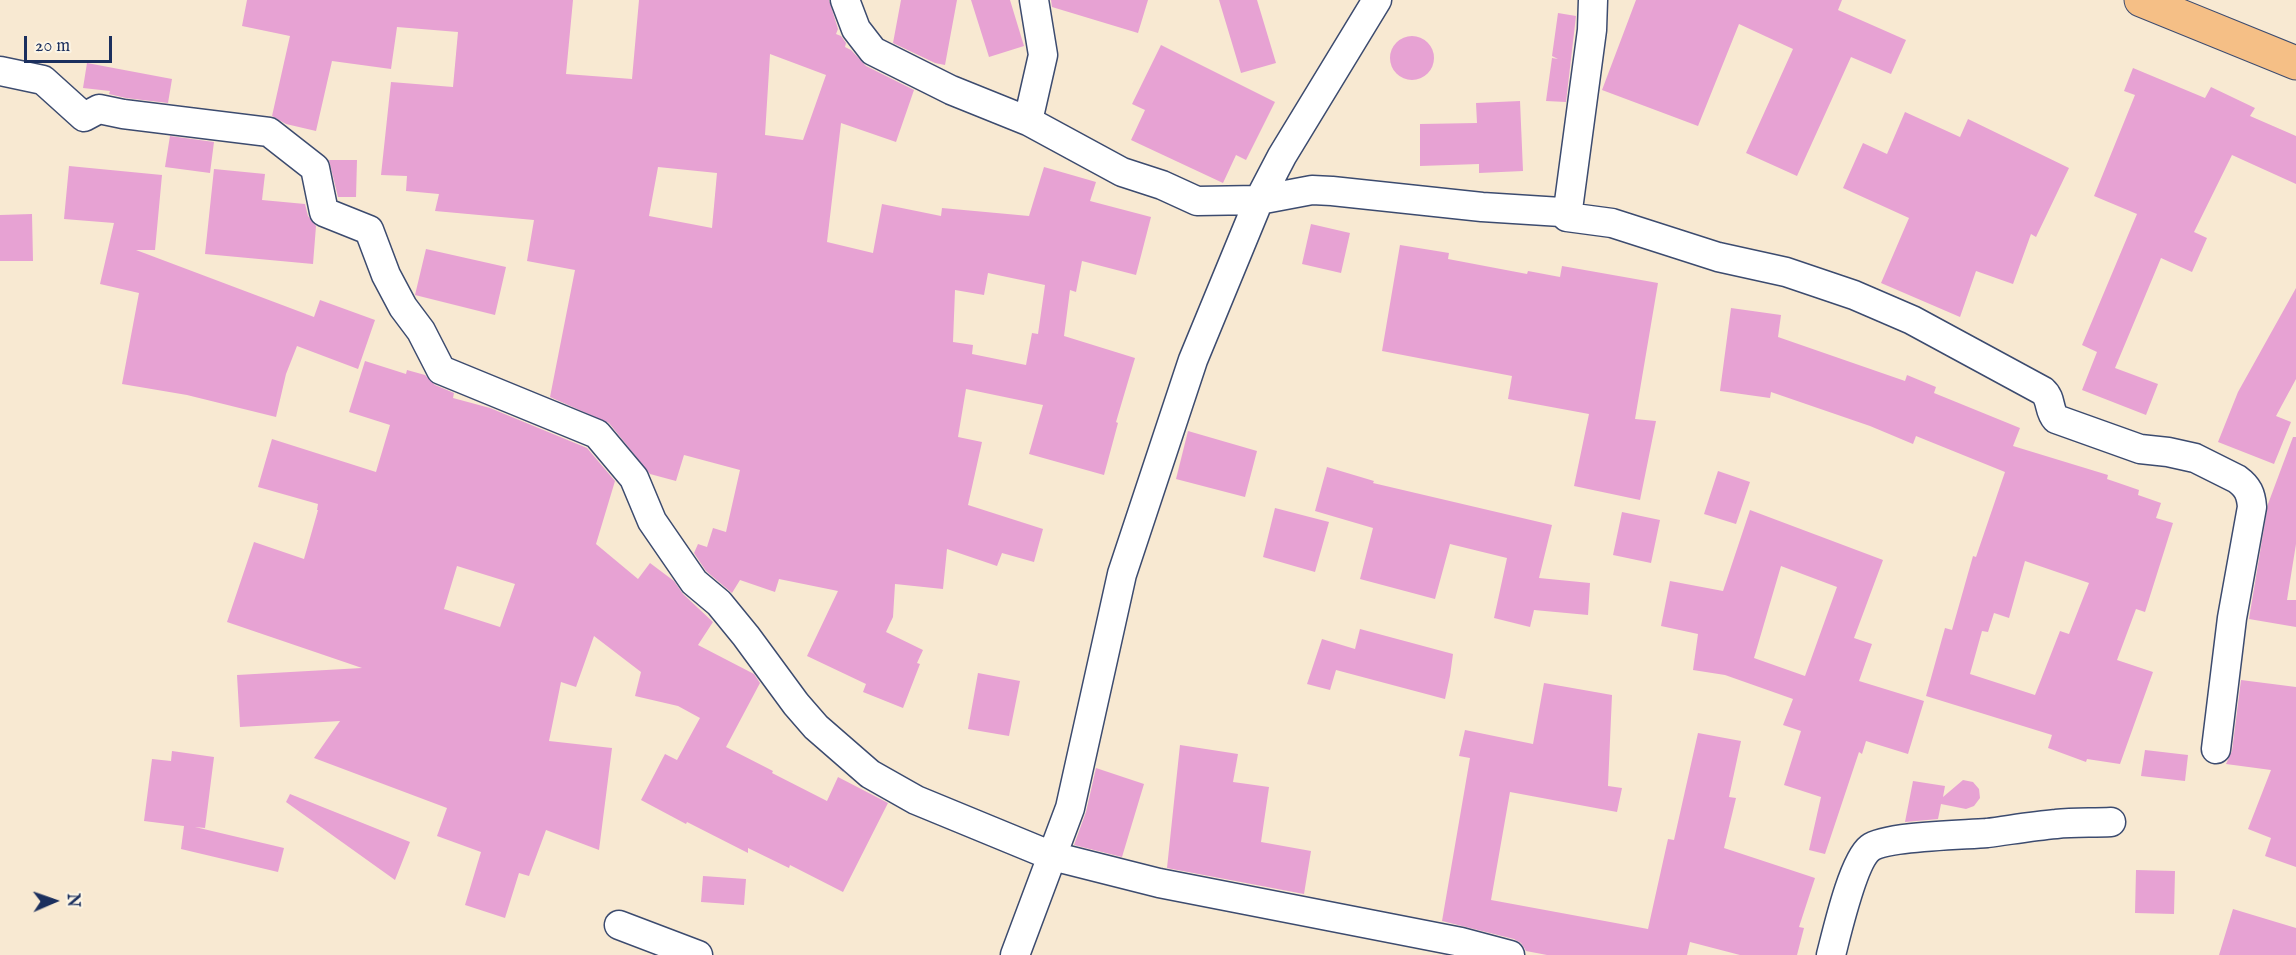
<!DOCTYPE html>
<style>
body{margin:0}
#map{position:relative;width:2296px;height:955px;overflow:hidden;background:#f8e9d2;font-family:"IM FELL English",serif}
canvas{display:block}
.north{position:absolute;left:24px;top:871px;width:60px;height:60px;-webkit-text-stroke:4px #fcf5e5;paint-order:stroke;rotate:88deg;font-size:16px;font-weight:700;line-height:24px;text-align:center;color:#1b2f5e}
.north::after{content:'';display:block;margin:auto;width:21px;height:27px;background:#1b2f5e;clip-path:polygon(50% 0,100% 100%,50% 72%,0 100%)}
.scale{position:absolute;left:24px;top:36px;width:88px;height:27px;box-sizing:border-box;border:3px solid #1b2f5e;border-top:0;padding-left:8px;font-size:18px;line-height:21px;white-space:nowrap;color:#1b2f5e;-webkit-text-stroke:4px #fcf5e5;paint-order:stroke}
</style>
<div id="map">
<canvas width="2296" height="955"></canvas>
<div class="north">N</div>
<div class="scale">20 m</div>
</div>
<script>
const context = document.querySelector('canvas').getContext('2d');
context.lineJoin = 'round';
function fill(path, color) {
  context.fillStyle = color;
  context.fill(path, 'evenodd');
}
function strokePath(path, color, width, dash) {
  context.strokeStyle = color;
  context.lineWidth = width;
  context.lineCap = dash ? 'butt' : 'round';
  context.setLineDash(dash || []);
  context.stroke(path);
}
const building = new Path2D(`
 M 247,0 L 573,0 L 566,74 L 632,79 L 639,0 L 829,0 L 838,29 L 836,34 L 841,36 L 846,43 L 845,47 L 851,50 L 866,66 L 914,90 L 896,142 L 841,123 L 827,242 L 873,253 L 882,204 L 941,216 L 942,208 L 1029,216 L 1044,167 L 1096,182 L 1090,201 L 1151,217 L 1136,275 L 1082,261 L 1076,292 L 1070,290 L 1064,336 L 1135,358 L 1116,422 L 1118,423 L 1104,475 L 1029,454 L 1043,405 L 966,389 L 958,437 L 982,442 L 968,505 L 1043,529 L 1034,562 L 1002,553 L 997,566 L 947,549 L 943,589 L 895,584 L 893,617 L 886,632 L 923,650 L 917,663 L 920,664 L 903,708 L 863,692 L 866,684 L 807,656 L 838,591 L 779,579 L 775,592 L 740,580 L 732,593 L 706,571 L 694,553 L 698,544 L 707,547 L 713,528 L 726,532 L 740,470 L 684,455 L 676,481 L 650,474 L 609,423 L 550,397 L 575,270 L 527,261 L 534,220 L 435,211 L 439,194 L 406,191 L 407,176 L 381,175 L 391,82 L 453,87 L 458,32 L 397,27 L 391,69 L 332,61 L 316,131 L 286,124 L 272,116 L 290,36 L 242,26 ZM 770,54 L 826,75 L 803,140 L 765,135 ZM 658,167 L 717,173 L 712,228 L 649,216 ZM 988,273 L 1045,285 L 1038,334 L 1032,333 L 1026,365 L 972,354 L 973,345 L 953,342 L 955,290 L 984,295 Z
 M 901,0 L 957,0 L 945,65 L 935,63 L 893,43 Z
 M 971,0 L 1010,0 L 1024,46 L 989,57 Z
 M 1051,0 L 1148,0 L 1138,33 L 1052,7 Z
 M 1219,0 L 1257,0 L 1276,63 L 1241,73 Z
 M 1636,0 L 1842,0 L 1838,10 L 1906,40 L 1891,74 L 1851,57 L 1797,176 L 1746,153 L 1793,49 L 1739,24 L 1698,126 L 1602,90 Z
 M 1558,13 L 1576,16 L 1566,102 L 1546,101 L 1552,58 L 1558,59 L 1552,56 Z
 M1390 58a22 22 0 1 1 44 0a22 22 0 1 1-44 0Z
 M 1161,45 L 1275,102 L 1246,160 L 1236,155 L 1223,183 L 1131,140 L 1145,110 L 1132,104 Z
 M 87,63 L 172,79 L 168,103 L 126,98 L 109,94 L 110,91 L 83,88 Z
 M 2133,68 L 2205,98 L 2211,87 L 2255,108 L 2250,116 L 2296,136 L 2296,184 L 2232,155 L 2194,232 L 2207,238 L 2192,272 L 2161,258 L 2115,368 L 2158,384 L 2146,415 L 2082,390 L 2097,352 L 2082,345 L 2137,214 L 2094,196 L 2135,95 L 2124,91 Z
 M 1520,101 L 1523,171 L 1479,173 L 1479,164 L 1420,166 L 1420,124 L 1477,123 L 1476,103 Z
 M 1905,112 L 1960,137 L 1968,119 L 2069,168 L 2036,237 L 2031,234 L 2013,284 L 1976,271 L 1960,317 L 1881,283 L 1909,218 L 1843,188 L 1863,143 L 1887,154 Z
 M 170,136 L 214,142 L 210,173 L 165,167 Z
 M 329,160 L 357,160 L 356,197 L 338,197 Z
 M 69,166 L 162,175 L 155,250 L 136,250 L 314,317 L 320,300 L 375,320 L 358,369 L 297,346 L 286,374 L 276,417 L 187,395 L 122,384 L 139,293 L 100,284 L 114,223 L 64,219 Z
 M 214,169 L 265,174 L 262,200 L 305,204 L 308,216 L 316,226 L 313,264 L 205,254 Z
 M 32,214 L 33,261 L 0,261 L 0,215 Z
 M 1311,224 L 1350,233 L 1341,273 L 1302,264 Z
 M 1400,245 L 1449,253 L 1448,259 L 1527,274 L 1528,271 L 1560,277 L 1562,266 L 1658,283 L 1635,419 L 1656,421 L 1640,500 L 1574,486 L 1589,414 L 1508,399 L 1512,376 L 1382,351 Z
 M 426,249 L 506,267 L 495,315 L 415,295 Z
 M 2296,288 L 2296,379 L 2276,416 L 2291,422 L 2274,464 L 2218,442 L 2238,392 Z
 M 1731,308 L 1781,315 L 1778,337 L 1905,381 L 1907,375 L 1936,387 L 1934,393 L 2020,428 L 2013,446 L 2108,475 L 2107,479 L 2139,490 L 2138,495 L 2161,503 L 2156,518 L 2173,523 L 2145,612 L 2136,609 L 2117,660 L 2153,672 L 2120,764 L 2087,759 L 2086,762 L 2048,748 L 2052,735 L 1926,696 L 1945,628 L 1952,630 L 1973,556 L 1976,557 L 2005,472 L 1916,436 L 1913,444 L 1870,426 L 1771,392 L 1770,398 L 1720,391 ZM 2025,561 L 2089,583 L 2069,634 L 2060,631 L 2035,695 L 1970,674 L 1982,631 L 1988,632 L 1994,613 L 2009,618 Z
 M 365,361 L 406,374 L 407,370 L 425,375 L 435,385 L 454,393 L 453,398 L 490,408 L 587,448 L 615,481 L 596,544 L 638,579 L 650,563 L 674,581 L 683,594 L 713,622 L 698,645 L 754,674 L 760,683 L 726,747 L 773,771 L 772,773 L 827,801 L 838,777 L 888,803 L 843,892 L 790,865 L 789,868 L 748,848 L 748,853 L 687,822 L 686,824 L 641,800 L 665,754 L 677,760 L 700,718 L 678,706 L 635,696 L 641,672 L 594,636 L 576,687 L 561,682 L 549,741 L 612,748 L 599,850 L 546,830 L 529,876 L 519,873 L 505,918 L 465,905 L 481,852 L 437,836 L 447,808 L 314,758 L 340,721 L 240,727 L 237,675 L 362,668 L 227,622 L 254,542 L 304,559 L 318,510 L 317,510 L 318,504 L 258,487 L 272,439 L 376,472 L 390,425 L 349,412 ZM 457,566 L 515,584 L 500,627 L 444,609 Z
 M 1188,431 L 1257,451 L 1245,497 L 1176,479 Z
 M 2293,437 L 2296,437 L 2296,544 L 2287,600 L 2296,600 L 2296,627 L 2249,619 L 2268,504 Z
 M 1327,467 L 1374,481 L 1373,483 L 1552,525 L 1539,578 L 1590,583 L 1588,615 L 1534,610 L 1530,627 L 1494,618 L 1507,558 L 1450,544 L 1435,599 L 1360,579 L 1373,528 L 1315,511 Z
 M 1718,471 L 1750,482 L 1736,524 L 1704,514 Z
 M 1275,508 L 1329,522 L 1315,572 L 1263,557 Z
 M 1750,510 L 1883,560 L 1854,638 L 1872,644 L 1859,681 L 1924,701 L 1908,754 L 1866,741 L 1862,754 L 1859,752 L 1825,854 L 1809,850 L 1821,797 L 1784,785 L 1801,731 L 1783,725 L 1793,699 L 1725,675 L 1693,670 L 1698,634 L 1661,626 L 1670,581 L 1723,591 ZM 1781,566 L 1837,587 L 1805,676 L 1754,658 Z
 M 1622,512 L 1660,520 L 1651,563 L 1613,555 Z
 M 1360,629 L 1453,654 L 1450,676 L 1445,699 L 1336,670 L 1330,690 L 1307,684 L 1322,639 L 1355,649 Z
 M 978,673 L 1020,681 L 1009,736 L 968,729 Z
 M 2241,680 L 2296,687 L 2296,867 L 2265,856 L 2271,838 L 2248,829 L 2271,770 L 2226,764 L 2232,751 Z
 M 1544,683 L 1612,695 L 1608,786 L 1622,788 L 1617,812 L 1510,792 L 1491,900 L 1648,929 L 1668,839 L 1674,840 L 1698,733 L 1741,741 L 1729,797 L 1736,798 L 1724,848 L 1815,878 L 1799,927 L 1804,928 L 1797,955 L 1740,955 L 1690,942 L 1687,955 L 1547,955 L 1526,951 L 1521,943 L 1514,939 L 1442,921 L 1470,758 L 1459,756 L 1465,730 L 1533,744 Z
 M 1180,745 L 1238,754 L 1233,782 L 1269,787 L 1261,842 L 1311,851 L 1304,894 L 1167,868 Z
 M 2145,750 L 2188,755 L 2185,781 L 2141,776 Z
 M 172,751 L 214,757 L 205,828 L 195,827 L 284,848 L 278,872 L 181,849 L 184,826 L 144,821 L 152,759 L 171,761 Z
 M 1096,768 L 1144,784 L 1122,857 L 1074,845 L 1086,812 Z
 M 1963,780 L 1973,782 L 1979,789 L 1980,798 L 1974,806 L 1966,809 L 1941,804 L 1938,819 L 1905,822 L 1913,781 L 1945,786 L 1943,797 Z
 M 290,794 L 410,842 L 395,880 L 286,802 Z
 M 2136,870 L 2175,871 L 2174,914 L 2135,913 Z
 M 703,876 L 746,879 L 744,905 L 701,902 Z
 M 2233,909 L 2296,928 L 2296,955 L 2219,955 Z`);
const minor = new Path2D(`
 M 845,0 L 856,29 L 873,51 L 951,90 L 1028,121 L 1122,172 L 1162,185 L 1197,201 L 1259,200 L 1312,190 L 1332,191 L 1482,207 L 1561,212 L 1567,217 L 1612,223 L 1718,257 L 1786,272 L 1854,295 L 1912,320 L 2043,391 C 2052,399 2048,410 2056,419 L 2140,449 L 2168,452 L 2195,458 L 2237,479 C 2248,487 2251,494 2252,507 L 2232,618 L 2216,749
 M 0,71 L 43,80 L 84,117 L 99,109 L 123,114 L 269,132 L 315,168 L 324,212 L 369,230 L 386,275 L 403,307 L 421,331 L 441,370 L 597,434 L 634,478 L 652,521 L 694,582 L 719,603 L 746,636 L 796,704 L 816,727 L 870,774 L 916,800 L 1052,856 L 1159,883 L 1461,942 L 1510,955
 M 1028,121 L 1043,55 L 1034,0
 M 1567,217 L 1592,30 L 1593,0
 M 619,925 L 698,955
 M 1015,955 L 1070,808 L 1122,574 L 1193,360 L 1259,200 L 1282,156 L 1377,0
 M 1831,955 C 1837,932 1853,861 1870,848 C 1886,836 1964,835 1987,833 C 2010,830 2033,826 2056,824 C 2074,822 2092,823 2111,822`);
const highway = new Path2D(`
 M 2141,0 L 2296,63`);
fill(building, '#e7a2d3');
strokePath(minor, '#3c4b6f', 31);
strokePath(highway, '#3c4b6f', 35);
strokePath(minor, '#fff', 28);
strokePath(highway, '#f5bf86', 33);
</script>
